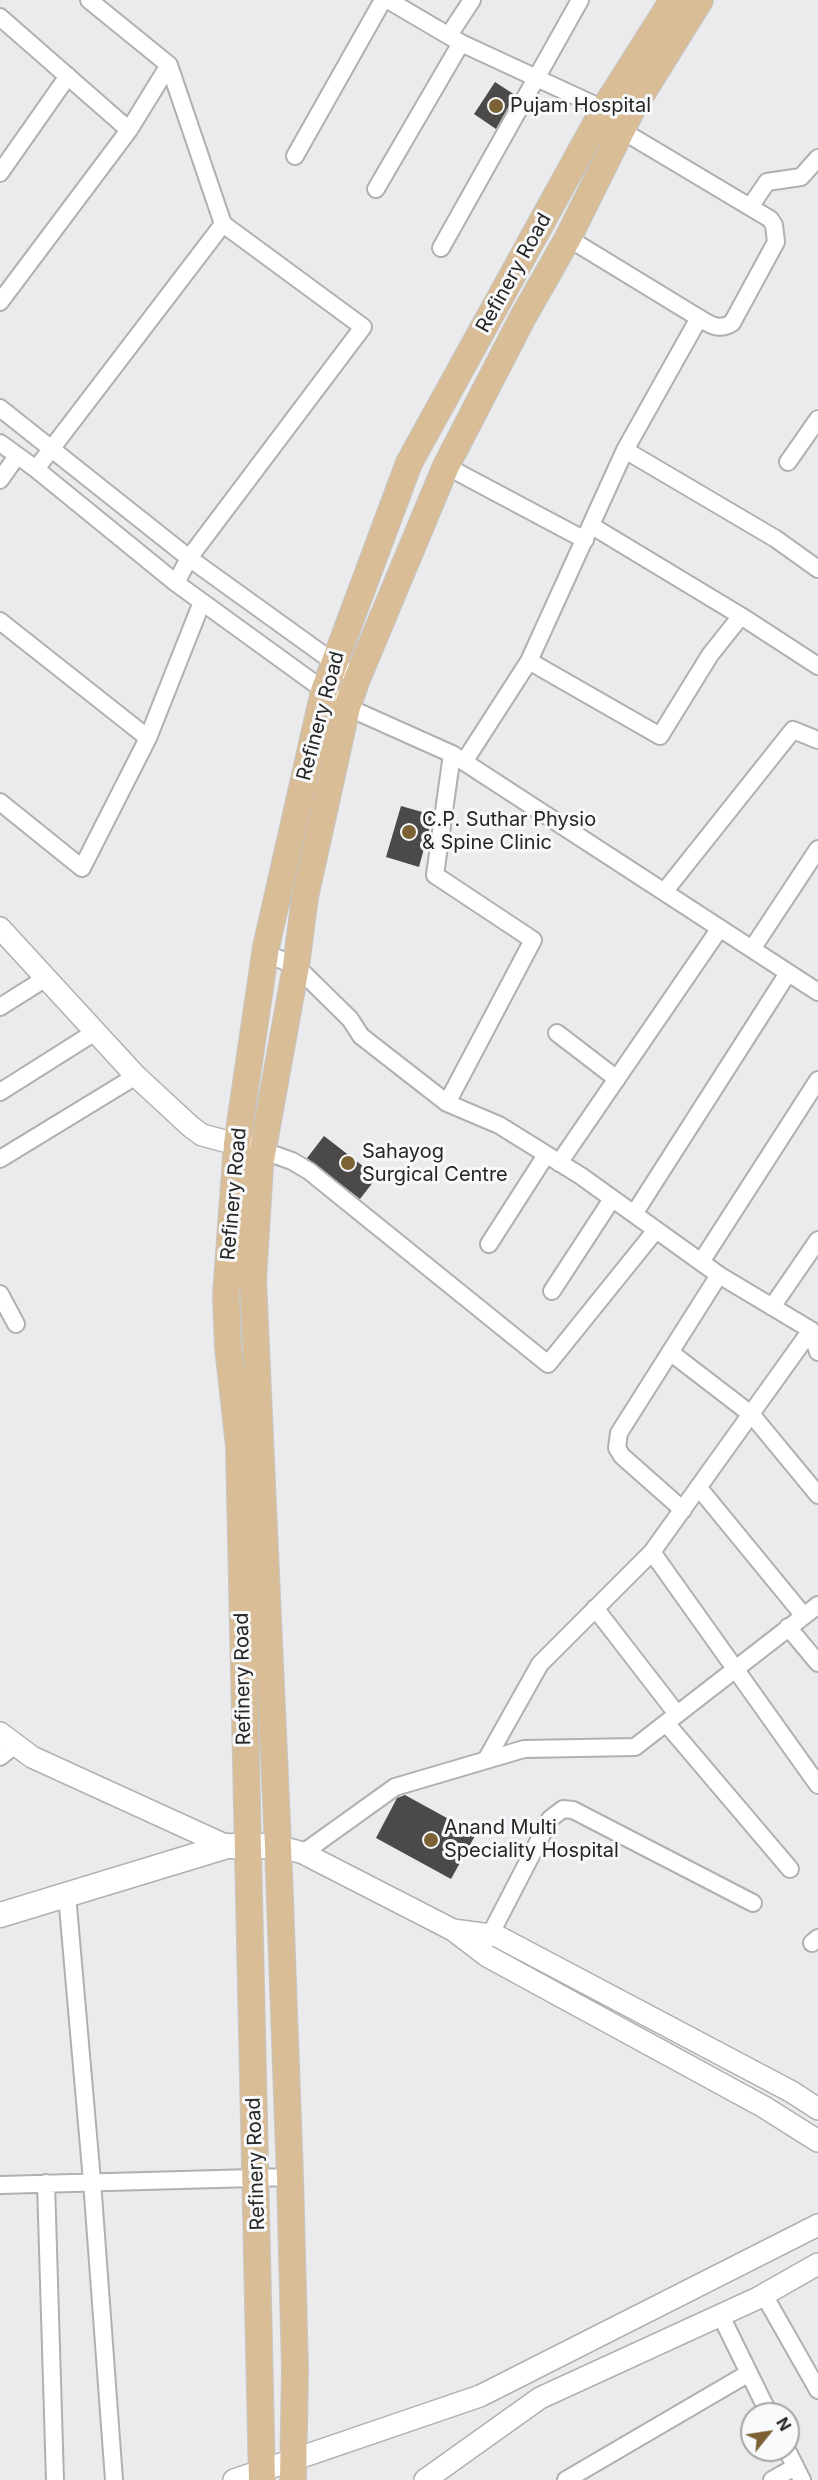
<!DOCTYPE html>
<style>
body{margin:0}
#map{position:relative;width:818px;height:2480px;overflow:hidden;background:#ebebee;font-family:Inter,sans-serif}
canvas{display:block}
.north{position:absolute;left:740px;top:2402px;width:60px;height:60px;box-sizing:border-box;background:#f8f9fb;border:2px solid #a4a5a6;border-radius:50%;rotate:60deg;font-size:16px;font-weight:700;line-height:24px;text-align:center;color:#262627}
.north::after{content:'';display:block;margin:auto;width:21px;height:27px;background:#7b6133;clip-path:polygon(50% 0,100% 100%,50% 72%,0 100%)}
</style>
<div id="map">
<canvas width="818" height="2480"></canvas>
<div class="north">N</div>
</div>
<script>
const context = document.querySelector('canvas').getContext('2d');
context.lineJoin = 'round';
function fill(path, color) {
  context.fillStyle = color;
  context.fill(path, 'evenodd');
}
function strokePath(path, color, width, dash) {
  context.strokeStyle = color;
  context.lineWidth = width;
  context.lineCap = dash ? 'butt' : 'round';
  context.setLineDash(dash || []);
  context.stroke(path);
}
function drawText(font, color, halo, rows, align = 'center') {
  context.font = font + ' Inter,sans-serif';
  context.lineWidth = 6;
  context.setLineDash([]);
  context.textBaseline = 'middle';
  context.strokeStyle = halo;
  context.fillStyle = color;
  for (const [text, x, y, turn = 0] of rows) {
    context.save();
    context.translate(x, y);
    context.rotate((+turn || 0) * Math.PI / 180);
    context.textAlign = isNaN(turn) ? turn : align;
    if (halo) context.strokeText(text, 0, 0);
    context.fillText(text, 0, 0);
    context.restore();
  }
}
const building = new Path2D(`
 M 495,82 L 515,95 L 496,129 L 474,114 Z
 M 401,806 L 433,815 L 419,867 L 386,857 Z
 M 324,1136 L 377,1177 L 360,1199 L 307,1158 Z
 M 405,1795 L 476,1834 L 451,1879 L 376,1838 L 397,1798 Z`);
const minor = new Path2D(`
 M 388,0 L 461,43 L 612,113
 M 0,17 L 129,130 L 169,65 L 89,0
 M 449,35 L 472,0
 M 169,65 L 223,224
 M 621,130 L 770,219 L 774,225 L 776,242 L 732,323 C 719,331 711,325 699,318
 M 295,156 L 383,0
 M 0,173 L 68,76
 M 376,189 L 461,43
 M 750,207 L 767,182 L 801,177 L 818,158
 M 568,238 L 699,318 L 625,450 L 529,661 L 660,736 L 710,655 L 741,616
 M 441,248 L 580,0
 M 0,302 L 129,130
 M 0,408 L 189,558 L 357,679
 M 0,443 L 36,469 L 176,583 L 347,707 L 452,754 L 818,992
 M 625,450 L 776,539 L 818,569
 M 788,462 L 818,419
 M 446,466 L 585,540
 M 36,469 L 223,224 L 363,327 L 189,558 L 176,583
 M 0,480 L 17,456
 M 592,526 L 741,616 L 818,666
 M 0,621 L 148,738 L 202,602
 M 464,762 L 529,661
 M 0,802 L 82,868 L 148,738
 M 664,892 L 793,730 L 818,740
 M 752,949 L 818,849
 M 265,953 L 296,966 L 350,1019 L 361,1036 L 447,1103 L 499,1125 L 581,1176 L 719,1275 L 811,1330 L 818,1352
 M 0,1007 L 46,978
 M 557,1033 L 617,1079
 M 0,1092 L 95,1032
 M 447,1103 L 533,940 L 435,875 L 452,754
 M 264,1151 L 292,1161 L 309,1171 L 548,1364 L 656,1230
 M 0,1159 L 136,1076
 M 559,1163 L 720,928
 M 634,1214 L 788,973
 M 489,1244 L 546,1155
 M 701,1262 L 818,1080
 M 552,1291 L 612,1199
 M 0,1294 L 16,1324
 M 772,1307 L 818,1240
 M 670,1352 L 752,1415 L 818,1495
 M 699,1488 L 804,1616
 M 683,1510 L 622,1456 L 617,1448 L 619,1433 L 719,1275
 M 652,1552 L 818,1785
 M 595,1608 L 677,1714
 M 788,1627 L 818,1663
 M 666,1723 L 790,1869
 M 0,1757 L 15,1745
 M 486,1760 L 540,1664 L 652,1552 L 811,1330
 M 303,1853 L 395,1787 L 524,1749 L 635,1747 L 818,1605
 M 67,1895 L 92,2181 L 114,2480
 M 491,1933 L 550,1819 L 563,1809 L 573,1810 L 753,1903
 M 812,1943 L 818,1938
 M 46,2183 L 55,2480
 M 0,2185 L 290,2177
 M 764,2295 L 818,2390
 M 721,2316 L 769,2414
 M 787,2450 L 802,2480
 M 566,2480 L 749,2373
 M 772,2480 L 795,2467`);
const tertiary = new Path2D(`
 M 0,928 L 136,1076 L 190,1126 L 202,1135 L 251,1148
 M 0,1733 L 32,1757 L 227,1846
 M 278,1846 L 303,1853 L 453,1930 L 487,1956 L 764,2107 L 818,2141
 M 453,1930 L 497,1936 L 792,2092 L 818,2109
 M 234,2480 L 480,2396 L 818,2225
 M 425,2480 L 540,2398 L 758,2298 L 818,2264`);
const secondary = new Path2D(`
 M 0,1915 L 227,1846 L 278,1846`);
const primary = new Path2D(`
 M 262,2480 L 239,1446 L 228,1347 L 226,1295 L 237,1144 L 266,947 L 324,691 L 409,463 L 604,109 L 673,0
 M 293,2480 L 295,2370 L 290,2177 L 278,1846 L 253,1280 L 260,1165 L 296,966 L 305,897 L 347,707 L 357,679 L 446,466 L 523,317 L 568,238 L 631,111 L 700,0`);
const markers = [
 [496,106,8,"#7b6133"],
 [409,832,8,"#7b6133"],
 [348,1163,8,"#7b6133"],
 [431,1840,8,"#7b6133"]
];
const poiNames = [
 ["Pujam Hospital",510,106],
 ["C.P. Suthar Physio",422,820],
 ["& Spine Clinic",422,843],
 ["Sahayog",362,1152],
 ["Surgical Centre",362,1175],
 ["Anand Multi",444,1828],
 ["Speciality Hospital",444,1851]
];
const streetNames = [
 ["Refinery Road",514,273,-61],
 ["Refinery Road",321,716,-75],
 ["Refinery Road",234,1194,-85],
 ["Refinery Road",243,1679,-91],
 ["Refinery Road",256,2164,-92]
];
fill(building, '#4c4a49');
strokePath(minor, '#b0b0b3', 20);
strokePath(tertiary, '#b0b0b3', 24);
strokePath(secondary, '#b0b0b3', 27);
strokePath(primary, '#c7c7c7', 28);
strokePath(minor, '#fff', 16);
strokePath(tertiary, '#fff', 21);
strokePath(secondary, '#fff', 24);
strokePath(primary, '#d8bd96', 26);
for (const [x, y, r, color] of markers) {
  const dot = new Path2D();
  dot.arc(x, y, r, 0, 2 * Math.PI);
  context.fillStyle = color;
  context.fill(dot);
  strokePath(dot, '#f8f9fb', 2);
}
drawText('20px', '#262627', '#f8f9fb', poiNames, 'left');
drawText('20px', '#262627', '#f8f9fb', streetNames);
</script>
